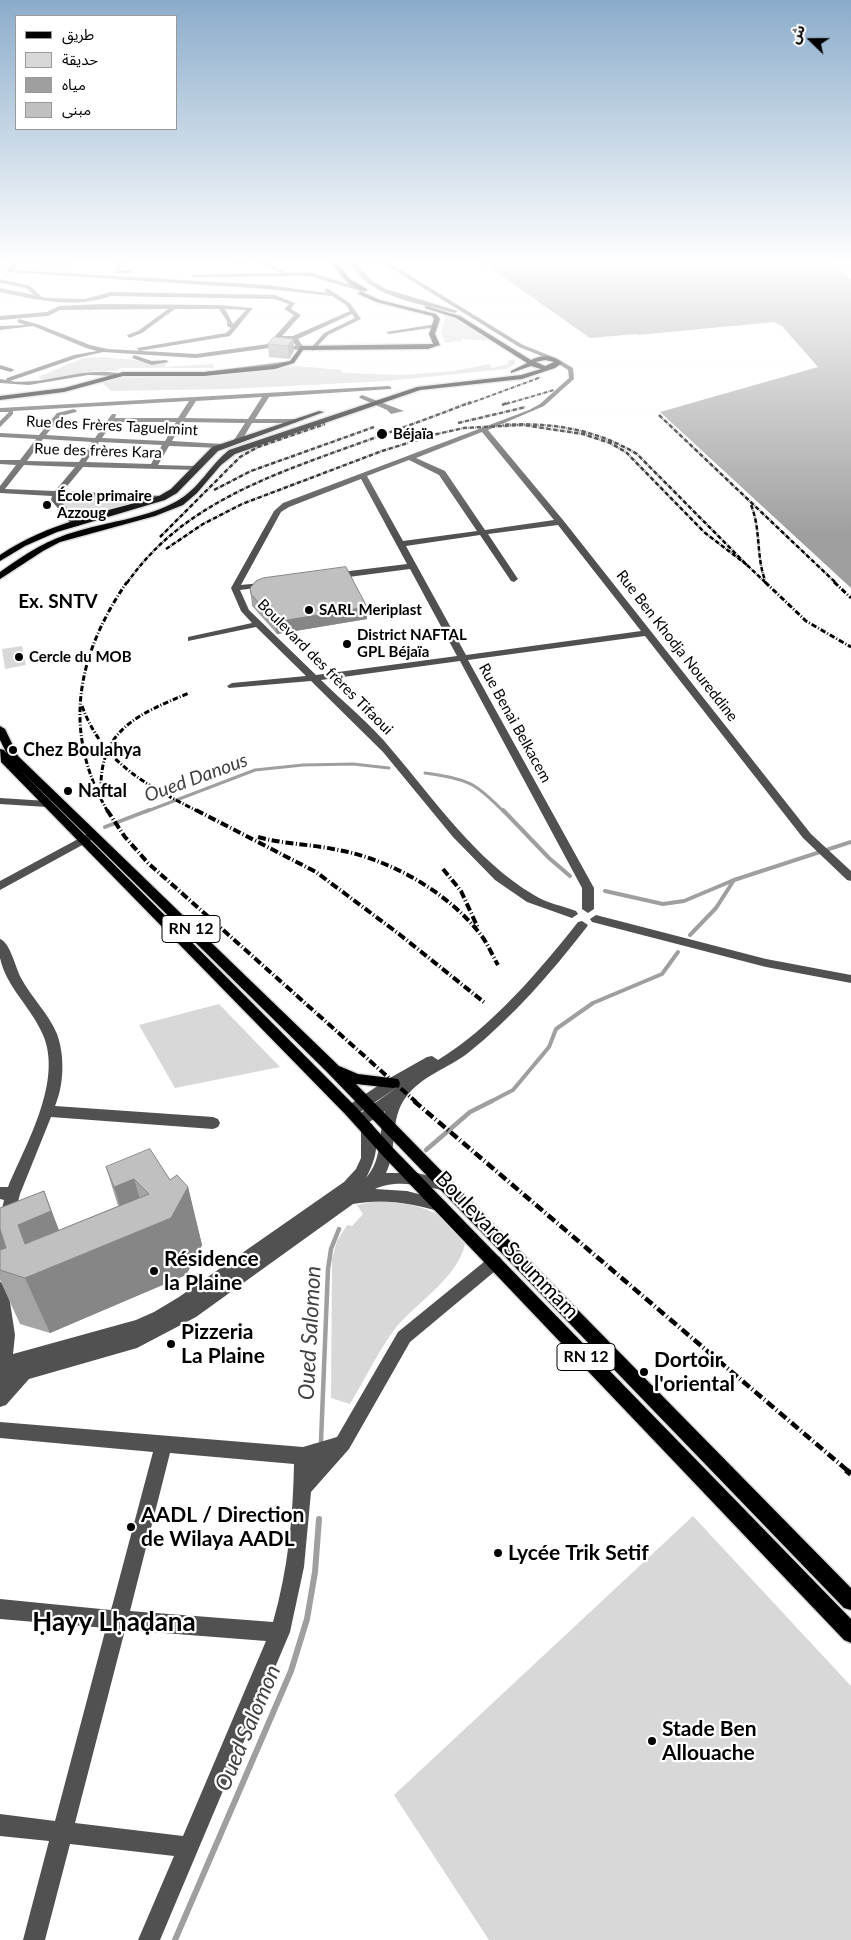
<!DOCTYPE html>
<meta charset="utf-8">
<style>
body{margin:0}
#map{position:relative;width:851px;height:1940px;overflow:hidden;background:#fff;font-family:Lato,"Noto Sans Arabic",sans-serif}
canvas{display:block}
.legend{position:absolute;left:15px;top:15px;width:162px;height:115px;box-sizing:border-box;background:#fff;border:1px solid #999;margin:0;padding:6px 9px;list-style:none;font-size:15px;color:#000}
.legend li{display:flex;align-items:center;gap:10px;height:25px}
.legend b{width:25px;border:1px solid #999}
.north{position:absolute;left:786px;top:15px;width:50px;height:50px;-webkit-text-stroke:4px #fff;paint-order:stroke;rotate:292deg;font-size:14px;font-weight:700;line-height:20px;text-align:center;color:#000}
.north::after{content:'';display:block;margin:auto;width:18px;height:22px;background:#000;clip-path:polygon(50% 0,100% 100%,50% 72%,0 100%)}
</style>
<div id="map">
<canvas width="851" height="1940"></canvas>
<ul class="legend">
<li><b style="height:6px;background:#000"></b>طريق</li>
<li><b style="height:14px;background:#d8d8d8"></b>حديقة</li>
<li><b style="height:14px;background:#9f9f9f"></b>مياه</li>
<li><b style="height:14px;background:#c0c0c0"></b>مبنى</li>
</ul>
<div class="north">ش</div>
</div>
<script>
const context = document.querySelector('canvas').getContext('2d');
context.lineJoin = 'round';
function fill(path, color) {
  context.fillStyle = color;
  context.fill(path, 'evenodd');
}
function strokePath(path, color, width, dash) {
  context.strokeStyle = color;
  context.lineWidth = width;
  context.lineCap = dash ? 'butt' : 'round';
  context.setLineDash(dash || []);
  context.stroke(path);
}
function drawText(font, color, halo, rows, align = 'center') {
  context.font = font + ' Lato,sans-serif';
  context.lineWidth = 4.5;
  context.setLineDash([]);
  context.textBaseline = 'middle';
  context.strokeStyle = halo;
  context.fillStyle = color;
  for (const [text, x, y, turn = 0] of rows) {
    context.save();
    context.translate(x, y);
    context.rotate((+turn || 0) * Math.PI / 180);
    context.textAlign = isNaN(turn) ? turn : align;
    if (halo) context.strokeText(text, 0, 0);
    context.fillText(text, 0, 0);
    context.restore();
  }
}
const green = new Path2D(`
 M 442,314 L 453,318 L 490,341 L 462,339 L 460,342 L 456,341 L 445,343 L 441,333 L 445,319 Z
 M 98,357 L 136,360 L 152,364 L 167,363 L 164,367 L 213,364 L 214,368 L 121,368 L 116,371 L 95,371 L 42,380 L 38,377 L 83,358 Z
 M 515,359 L 515,364 L 506,369 L 387,381 L 227,389 L 111,391 L 100,381 L 111,378 L 201,377 L 296,366 L 342,370 L 341,372 L 345,373 L 401,375 L 454,371 L 489,364 L 492,368 L 508,364 L 509,360 Z
 M 54,496 L 157,500 L 71,522 Z
 M 22,646 L 26,665 L 5,669 L 2,649 Z
 M 219,1004 L 280,1067 L 175,1088 L 139,1025 Z
 M 377,1201 C 409,1202 451,1210 465,1243 C 460,1275 418,1302 398,1325 C 382,1344 364,1381 350,1404 L 331,1398 L 332,1259 L 337,1241 L 347,1225 L 352,1226 L 363,1214 L 357,1205 Z
 M 693,1516 L 851,1686 L 851,1940 L 489,1940 L 394,1795 Z`);
const water = new Path2D(`
 M 482,262 L 831,262 L 851,279 L 851,588 L 660,412 L 818,367 L 782,326 L 774,322 L 638,335 L 636,334 L 590,338 Z`);
const streamFar3 = new Path2D(`
 M 425,773 C 468,780 473,780 504,812
 M 145,812 L 255,770 L 303,765 L 353,764 L 389,768`);
const streamFar2 = new Path2D(`
 M 503,810 L 549,858 L 570,876
 M 105,827 L 149,810
 M 605,891 L 663,904 L 684,901 L 734,880
 M 690,935 L 716,908 L 734,880 L 851,842
 M 490,1102 L 513,1090 L 549,1047 L 556,1029 L 593,1003 L 662,974 L 678,952`);
const streamFar1 = new Path2D(`
 M 426,1150 L 470,1112 L 492,1101
 M 321,1441 L 328,1269 L 331,1249 L 339,1229`);
const stream = new Path2D(`
 M 175,1940 L 291,1671 L 307,1619 L 315,1572 L 319,1519`);
const ferry = new Path2D(`
 M 507,262 L 540,269 L 596,262
 M 511,262 L 539,267 L 587,262
 M 514,262 L 547,267 L 578,262`);
const minor = new Path2D(`
 M 15,262 L 20,263 L 12,270 L 267,285 L 327,293 L 324,290 L 327,288 L 350,303 L 361,319 L 328,335 L 313,351 L 310,349 L 324,333 L 355,318 L 352,314 L 298,339 L 304,348 L 301,350 L 270,348 L 196,358 L 103,352 L 77,358 L 10,381 C 45,386 78,367 117,373 L 119,376 L 88,375 L 29,385 L 0,383 L 0,379 L 6,380 L 7,378 L 74,355 L 97,351 L 86,348 L 33,326 L 0,330 L 0,326 L 25,325 L 17,322 L 19,319 L 40,325 L 90,345 L 108,349 L 196,354 L 268,344 L 294,315 L 284,309 L 289,304 L 274,299 L 111,296 C 75,309 36,300 0,292 L 0,288 L 34,295 L 26,288 L 0,283 L 0,279 L 30,286 L 42,297 L 48,298 L 85,299 L 111,292 L 275,295 L 295,303 L 291,309 L 301,315 L 282,336 L 293,336 L 350,311 L 346,305 L 332,296 L 267,289 L 7,272 L 10,264 ZM 279,340 L 292,340 L 296,346 L 275,344 Z
 M 118,262 L 124,262 L 119,270 L 130,270 L 132,273 L 114,273 Z
 M 235,262 L 246,262 L 243,264 Z
 M 258,262 L 265,262 L 288,273 L 309,272 L 367,290 L 364,292 L 309,276 L 193,277 L 190,275 L 283,273 Z
 M 346,262 L 380,262 L 359,266 L 372,281 L 386,289 L 458,311 L 455,313 C 428,306 396,301 372,286 C 362,280 355,269 346,262 Z
 M 381,262 L 388,262 L 523,345 L 556,358 L 573,368 L 574,379 L 544,406 L 488,430 L 563,520 L 811,834 L 851,871 L 851,881 L 847,880 L 803,838 L 645,636 L 468,660 L 594,888 L 594,909 L 588,913 L 582,909 L 582,888 L 460,661 L 321,680 C 344,703 371,724 391,749 C 435,800 475,860 534,895 C 546,903 563,906 576,911 L 578,914 L 572,918 L 527,902 L 495,880 L 453,837 L 383,752 L 311,681 L 229,688 L 227,686 L 232,683 L 306,676 L 256,627 L 188,641 L 188,637 L 252,623 L 241,611 L 231,588 L 274,511 L 283,503 L 529,410 L 540,404 L 569,378 L 568,370 L 554,361 L 519,347 ZM 482,432 L 554,520 L 485,530 L 445,471 L 416,458 ZM 409,460 L 439,475 L 477,531 L 403,541 L 367,476 ZM 361,479 L 407,564 L 333,573 L 329,576 L 333,579 L 410,569 L 457,656 L 316,675 L 249,610 L 240,590 L 271,586 L 271,582 L 241,585 L 281,512 L 289,507 ZM 558,525 L 641,631 L 466,655 L 406,546 L 480,535 L 511,581 L 514,582 L 518,579 L 488,534 Z
 M 102,304 L 220,305 L 253,308 L 230,336 L 139,351 L 137,348 L 226,333 L 231,328 L 227,326 L 227,321 L 219,309 L 175,309 L 142,333 L 129,338 L 127,335 L 138,331 L 168,309 L 60,310 L 48,316 L 0,320 L 0,316 L 47,312 L 59,306 ZM 225,309 L 246,310 L 233,324 Z
 M 436,324 L 438,327 L 389,334 L 386,332 Z
 M 134,355 L 152,361 L 166,360 L 169,362 L 152,365 L 132,358 Z
 M 290,361 L 292,364 L 192,376 L 189,374 Z
 M 0,365 L 13,369 L 14,370 L 11,372 L 0,369 Z
 M 389,386 L 391,387 L 391,389 L 269,397 L 255,419 L 295,419 L 298,421 L 295,423 L 252,423 L 241,442 L 238,442 L 234,440 L 245,423 L 183,422 L 172,441 L 222,444 L 226,446 L 222,448 L 169,446 L 158,465 L 195,466 L 199,468 L 198,470 L 83,467 L 63,491 L 162,496 L 166,498 L 162,500 L 60,496 L 58,498 L 79,522 L 79,526 L 73,526 L 51,500 L 52,496 L 0,493 L 0,486 L 16,465 L 0,464 L 0,460 L 20,460 L 36,439 L 0,437 L 0,433 L 39,435 L 57,413 L 74,409 L 77,411 L 76,412 L 61,416 L 46,435 L 95,438 L 112,414 L 116,414 L 115,418 L 178,418 L 189,401 L 13,411 L 13,414 L 0,427 L 0,421 L 9,412 L 0,412 L 0,408 ZM 262,397 L 248,419 L 185,418 L 196,401 ZM 113,422 L 176,422 L 165,441 L 102,438 ZM 43,439 L 92,442 L 79,462 L 27,461 ZM 99,442 L 162,445 L 151,464 L 86,462 ZM 24,465 L 75,467 L 55,491 L 5,489 Z
 M 362,395 L 404,411 L 391,414 L 387,410 L 360,398 L 359,397 Z
 M 0,798 L 47,801 L 52,804 L 47,807 L 0,804 Z
 M 93,831 L 97,833 L 99,835 L 97,837 L 0,890 L 0,881 Z
 M 596,915 L 766,959 L 851,975 L 851,983 L 766,967 L 592,922 L 590,919 Z
 M 582,921 L 588,925 L 586,928 C 551,973 513,1017 468,1053 C 449,1068 421,1076 406,1097 C 389,1119 398,1149 386,1173 L 417,1173 L 450,1181 L 452,1185 L 450,1189 L 445,1191 C 425,1185 394,1179 375,1189 L 407,1191 L 441,1200 L 446,1202 L 448,1206 L 446,1210 L 441,1212 C 412,1203 383,1198 353,1204 L 196,1317 L 137,1348 L 29,1379 L 6,1405 L 0,1407 L 0,1282 L 6,1284 L 8,1289 L 15,1335 L 13,1354 L 136,1320 L 154,1312 L 179,1297 L 344,1182 L 356,1169 L 361,1158 L 361,1126 L 355,1125 L 353,1121 L 355,1117 L 399,1086 L 356,1115 L 351,1116 L 346,1115 L 344,1111 L 346,1107 L 388,1079 L 427,1057 L 432,1056 L 438,1060 C 490,1029 541,969 578,922 ZM 385,1111 C 378,1134 383,1159 366,1178 C 375,1162 381,1141 372,1124 L 368,1123 Z
 M 0,939 C 10,942 16,969 21,978 C 31,997 49,1014 57,1034 C 65,1056 64,1085 55,1106 L 213,1117 L 218,1119 L 220,1123 L 218,1127 L 213,1129 L 51,1117 L 20,1194 L 12,1225 L 7,1226 L 2,1225 L 0,1218 L 4,1200 L 0,1199 L 0,1187 L 8,1187 C 26,1144 63,1081 43,1035 C 32,1008 6,987 0,958 C 0,952 0,945 0,939 Z
 M 495,1255 L 500,1257 L 503,1262 L 500,1267 L 410,1342 L 349,1449 L 311,1492 L 304,1567 L 290,1632 L 160,1940 L 138,1940 L 174,1856 L 70,1844 L 45,1940 L 23,1940 L 49,1841 L 0,1836 L 0,1814 L 55,1821 L 106,1628 L 0,1619 L 0,1599 L 111,1610 L 153,1452 L 0,1438 L 0,1422 L 303,1447 L 337,1437 L 398,1332 L 490,1257 ZM 170,1453 L 294,1464 C 293,1517 288,1570 273,1622 L 130,1611 ZM 125,1630 L 266,1641 L 183,1836 L 75,1823 Z`);
const major = new Path2D(`
 M 12,262 L 74,262 L 71,264 Z
 M 330,262 L 336,262 L 350,279 L 367,289 L 367,291 C 351,291 339,273 330,262 Z
 M 360,291 L 380,300 L 436,314 L 440,319 L 435,334 L 440,345 L 428,349 L 303,350 L 294,363 L 275,369 L 204,376 L 123,376 L 64,392 L 0,400 L 0,396 L 64,388 L 123,372 L 204,372 L 274,365 L 290,361 L 301,346 L 433,344 L 429,334 L 434,319 L 432,316 L 376,302 L 358,294 Z
 M 425,306 L 460,316 L 531,360 C 541,354 554,355 562,363 L 555,368 L 522,379 L 420,390 L 235,454 L 221,465 L 197,493 L 183,505 L 155,516 L 60,542 L 43,551 L 0,579 L 0,572 C 25,554 48,539 78,531 C 111,521 147,518 177,501 C 199,489 210,465 229,450 L 417,387 L 521,375 L 541,369 L 531,366 L 511,373 L 511,371 L 527,363 L 456,318 L 425,308 ZM 545,360 L 554,362 L 545,366 L 536,362 Z
 M 319,411 L 324,412 L 218,451 L 177,493 L 165,500 L 57,532 L 25,546 L 0,561 L 0,555 C 47,523 105,512 159,496 L 171,489 L 212,447 Z
 M 0,726 L 5,729 L 18,756 L 339,1066 L 358,1074 L 398,1079 L 400,1083 L 398,1087 L 393,1088 L 356,1084 L 851,1588 L 851,1610 L 844,1608 L 326,1071 L 21,771 L 356,1107 L 393,1148 L 851,1619 L 851,1643 L 844,1640 L 383,1156 L 346,1115 L 1,762 L 0,749 L 4,750 L 7,754 L 0,740 Z`);
const railFar5 = new Path2D(`
 M 468,404 L 541,377
 M 506,404 L 554,390`);
const railFar4 = new Path2D(`
 M 502,405 L 509,402
 M 659,415 L 836,583
 M 458,423 L 526,407
 M 214,490 L 251,471 L 374,427
 M 751,505 C 761,529 756,556 765,580
 M 160,537 L 240,457 L 258,447 L 325,424
 M 166,549 L 203,524 L 242,504 L 382,451 L 437,434 L 464,428 L 523,425 L 583,434 L 610,443 L 626,452 L 704,532 L 747,565 L 637,454 C 595,429 551,422 502,425
 M 747,565 L 766,583
 M 127,583 C 179,508 263,478 346,448 C 388,433 430,418 471,402`);
const railFar3 = new Path2D(`
 M 765,582 L 806,621 L 851,647
 M 834,582 L 851,598
 M 82,706 C 104,765 147,785 199,812
 M 101,791 C 99,729 139,714 189,693
 M 108,812 C 61,731 77,655 127,582`);
const railFar2 = new Path2D(`
 M 107,810 L 125,837 L 148,863 L 416,1102
 M 196,810 L 316,872 L 399,934 L 485,1003
 M 258,837 C 283,844 308,844 333,849 C 388,858 447,891 481,935 C 488,944 492,955 498,965
 M 443,869 L 461,891 L 478,928`);
const railFar1 = new Path2D(`
 M 414,1101 L 848,1471`);
const rail = new Path2D(`
 M 846,1470 L 851,1474`);
const wall = new Path2D(`
 M 293,339 L 294,351 L 289,359 L 269,357 L 268,344 Z
 M 250,588 L 367,607 L 367,619 L 277,634 L 252,606 Z
 M 106,1167 L 170,1180 L 188,1187 L 202,1245 L 186,1275 L 50,1333 L 20,1324 L 0,1280 L 0,1208 L 44,1191 L 59,1230 L 118,1206 Z`);
const shadedWall = new Path2D(`
 M 293,339 L 294,351 L 289,359 L 288,346 Z
 M 367,607 L 367,619 L 277,634 L 275,622 Z
 M 134,1179 L 148,1227 L 188,1187 L 202,1245 L 186,1275 L 50,1333 L 25,1278 L 25,1244 L 18,1225 L 44,1191 L 70,1260 L 129,1235 L 114,1187 Z
 M 0,1229 L 21,1276 L 0,1266 Z`);
const building = new Path2D(`
 M 274,337 L 293,339 L 288,346 L 268,344 Z
 M 346,567 L 367,607 L 275,622 L 251,594 L 250,588 L 256,581 L 263,578 Z
 M 150,1149 L 170,1180 L 177,1175 L 188,1187 L 171,1218 L 25,1278 L 0,1270 L 0,1250 L 6,1248 L 0,1229 L 0,1208 L 44,1191 L 51,1211 L 18,1225 L 25,1244 L 149,1194 L 134,1179 L 114,1187 L 106,1167 Z`);
const markers = [
 [382,434,6,"#000"],
 [47,505,5,"#000"],
 [309,610,5,"#000"],
 [347,644,5,"#000"],
 [19,657,5,"#000"],
 [13,750,5,"#000"],
 [68,791,5,"#000"],
 [154,1271,5,"#000"],
 [171,1344,5,"#000"],
 [644,1372,5,"#000"],
 [131,1527,5,"#000"],
 [498,1553,5,"#000"],
 [652,1741,5,"#000"]
];
const farStreetnames = [
 ["Rue des Frères Taguelmint",112,426,3],
 ["Rue des frères Kara",98,451,2],
 ["Rue Ben Khodja Noureddine",677,646,52],
 ["Boulevard des frères Tifaoui",325,667,45],
 ["Rue Benai Belkacem",515,723,61]
];
const farPoinames = [
 ["Béjaïa",393,434],
 ["École primaire",57,496],
 ["Azzoug",57,513],
 ["SARL Meriplast",319,610],
 ["District NAFTAL",357,635],
 ["GPL Béjaïa",357,652],
 ["Cercle du MOB",29,657]
];
const shields = [
 [191,929,58],
 [586,1357,58]
];
const shieldNames = [
 ["RN 12",191,929],
 ["RN 12",586,1357]
];
const poiNames = [
 ["Chez Boulahya",23,750],
 ["Naftal",78,791]
];
const farDistrictnames = [
 ["Ex. SNTV",58,602]
];
const waterNames = [
 ["Oued Danous",196,778,-20]
];
const nearStreetnames = [
 ["Boulevard Soummam",507,1245,46]
];
const nearPoinames = [
 ["Résidence",164,1259],
 ["la Plaine",164,1283],
 ["Pizzeria",181,1332],
 ["La Plaine",181,1356],
 ["Dortoir",654,1360],
 ["l'oriental",654,1384],
 ["AADL / Direction",141,1515],
 ["de Wilaya AADL",141,1539],
 ["Lycée Trik Setif",508,1553],
 ["Stade Ben",662,1729],
 ["Allouache",662,1753]
];
const nearWaternames = [
 ["Oued Salomon",310,1333,-87],
 ["Oued Salomon",248,1728,-67]
];
const nearDistrictnames = [
 ["Ḥayy Lḥaḍana",114,1623]
];
fill(green, '#d8d8d8');
fill(water, '#9f9f9f');
strokePath(streamFar3, '#9f9f9f', 3);
strokePath(streamFar2, '#9f9f9f', 4);
strokePath(streamFar1, '#9f9f9f', 4.5);
strokePath(stream, '#9f9f9f', 6);
strokePath(ferry, '#404040', 1, [3, 2.5]);
strokePath(major, '#dbdbdb', 3);
fill(minor, '#515151');
fill(major, '#000');
strokePath(railFar5, '#000', 2, [4, 1, 0.5, 1]);
strokePath(railFar4, '#000', 2.5, [4.5, 1, 0.5, 1]);
strokePath(railFar3, '#000', 3, [5.5, 2, 1, 2]);
strokePath(railFar2, '#000', 4, [8, 2.5, 1, 2.5]);
strokePath(railFar1, '#000', 4.5, [9, 3, 1, 3]);
strokePath(rail, '#000', 6, [12, 4, 2, 4]);
fill(wall, '#a5a5a5');
fill(shadedWall, '#868686');
fill(building, '#c0c0c0');
strokePath(building, '#868686', 1);
const sky = context.createLinearGradient(0, 0, 0, 534);
sky.addColorStop(0, '#8baccb');
sky.addColorStop(0.49, '#fff');
sky.addColorStop(1, '#ffffff00');
context.fillStyle = sky;
context.fillRect(0, 0, 851, 534);
for (const [x, y, r, color] of markers) {
  const dot = new Path2D();
  dot.arc(x, y, r, 0, 2 * Math.PI);
  context.fillStyle = color;
  context.fill(dot);
  strokePath(dot, '#fff', 2);
}
drawText('15px', '#000', '#fff', farStreetnames);
drawText('bold 15px', '#000', '#fff', farPoinames, 'left');
for (const [x, y, w] of shields) {
  const box = new Path2D();
  box.roundRect(x - w / 2, y - 13.5, w, 27, 4);
  context.fillStyle = '#fff';
  context.fill(box);
  strokePath(box, '#000', 1);
}
drawText('bold 16px', '#000', null, shieldNames);
drawText('bold 18px', '#000', '#fff', poiNames, 'left');
drawText('bold 19px', '#000', '#fff', farDistrictnames);
drawText('italic 19px', '#404040', '#fff', waterNames);
drawText('21px', '#000', '#fff', nearStreetnames);
drawText('bold 21px', '#000', '#fff', nearPoinames, 'left');
drawText('italic 22px', '#404040', '#fff', nearWaternames);
drawText('bold 26px', '#000', '#fff', nearDistrictnames);
</script>
